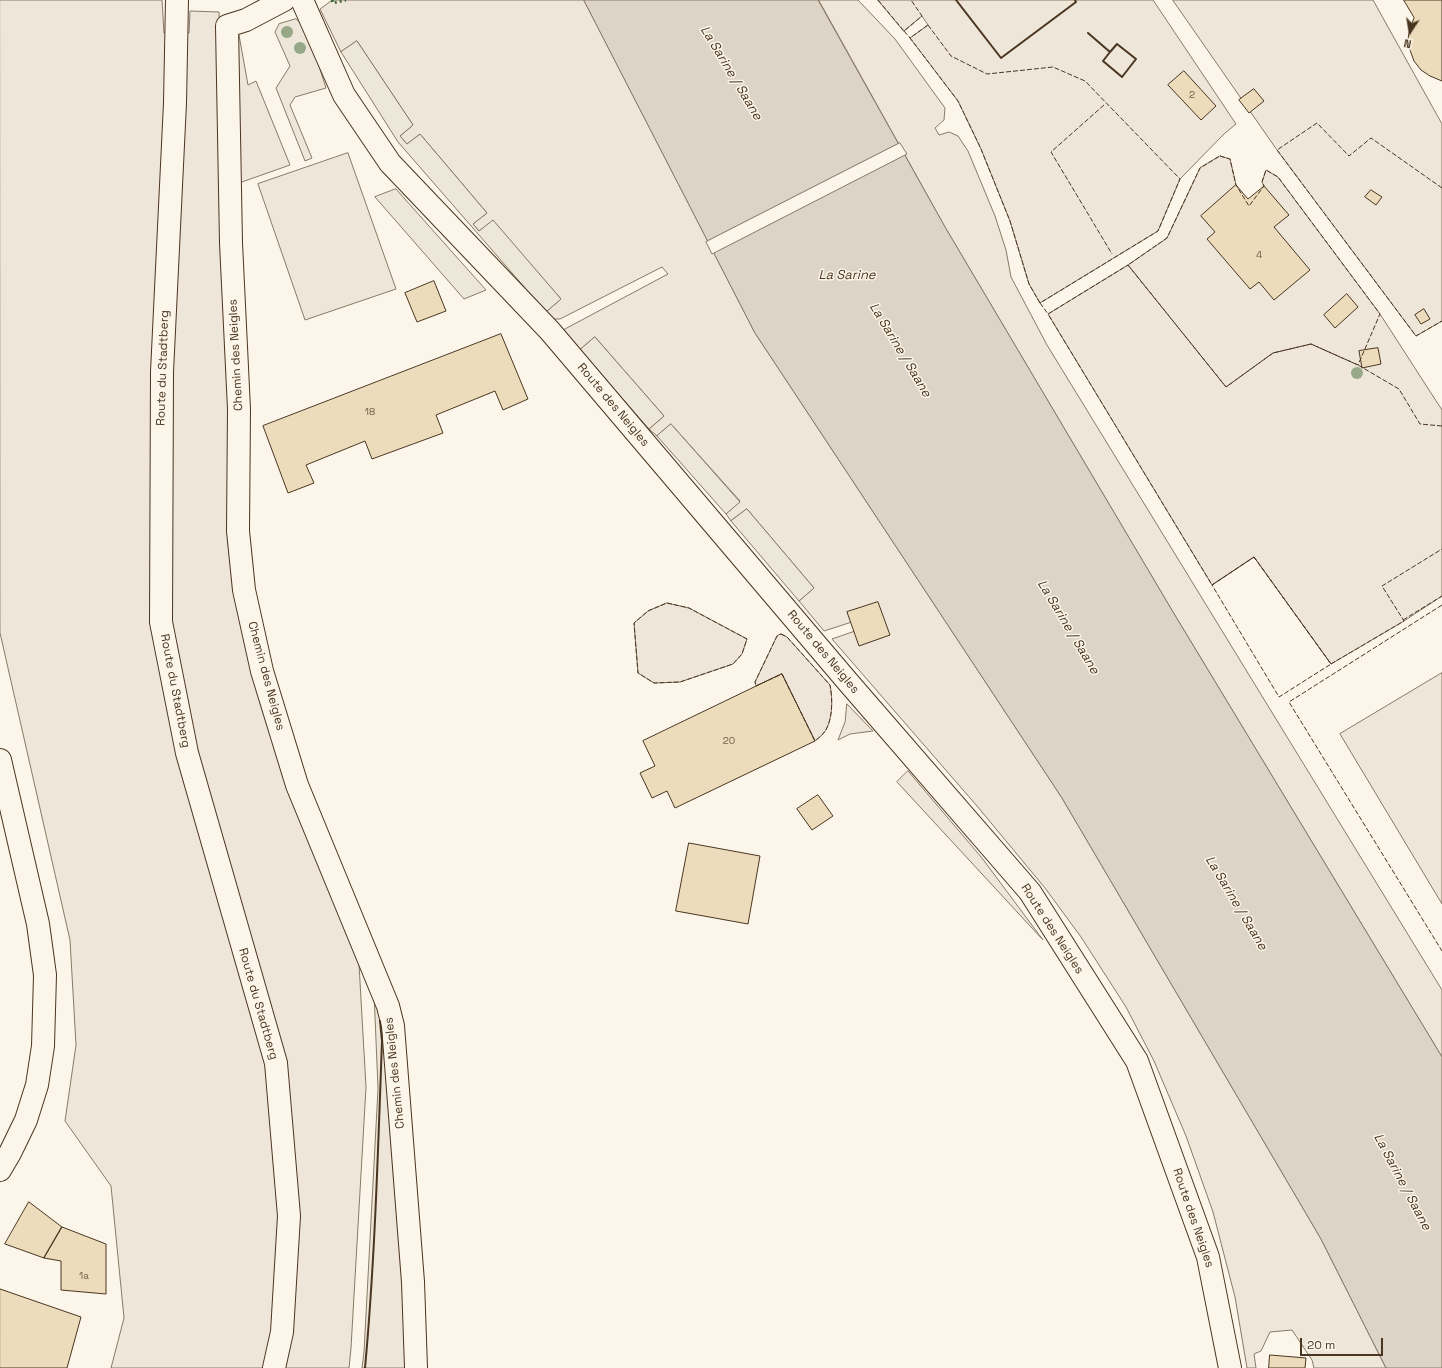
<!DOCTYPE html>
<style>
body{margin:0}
#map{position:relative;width:1442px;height:1368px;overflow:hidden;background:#fbf6e9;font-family:"Space Grotesk",sans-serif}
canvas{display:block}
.north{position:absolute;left:1390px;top:12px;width:40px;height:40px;-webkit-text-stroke:3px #fbf6e9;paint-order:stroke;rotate:192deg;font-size:11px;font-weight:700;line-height:16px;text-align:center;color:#4a3520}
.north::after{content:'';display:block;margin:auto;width:14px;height:18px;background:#4a3520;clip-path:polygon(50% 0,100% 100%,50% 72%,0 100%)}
.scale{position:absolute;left:1300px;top:1338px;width:83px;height:18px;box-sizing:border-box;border:2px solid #4a3520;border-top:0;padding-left:5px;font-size:12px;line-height:14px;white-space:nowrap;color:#4a3520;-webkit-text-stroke:3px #fbf6e9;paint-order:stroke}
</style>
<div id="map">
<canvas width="1442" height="1368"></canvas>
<div class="north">N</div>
<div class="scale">20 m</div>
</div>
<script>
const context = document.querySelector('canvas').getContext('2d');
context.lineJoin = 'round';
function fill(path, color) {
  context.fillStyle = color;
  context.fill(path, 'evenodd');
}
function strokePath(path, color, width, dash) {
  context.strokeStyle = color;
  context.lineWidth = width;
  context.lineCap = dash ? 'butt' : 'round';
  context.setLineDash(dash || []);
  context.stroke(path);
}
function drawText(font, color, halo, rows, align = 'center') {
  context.font = font + ' "Space Grotesk",sans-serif';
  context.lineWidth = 3;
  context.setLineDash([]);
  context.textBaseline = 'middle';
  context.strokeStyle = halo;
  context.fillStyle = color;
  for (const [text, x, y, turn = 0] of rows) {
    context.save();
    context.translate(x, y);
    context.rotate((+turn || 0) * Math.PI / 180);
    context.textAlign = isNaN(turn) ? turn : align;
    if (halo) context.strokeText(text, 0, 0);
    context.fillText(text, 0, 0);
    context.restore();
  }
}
const green = new Path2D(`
 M 0,0 L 162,0 L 164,33 L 189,33 L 190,11 L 219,12 L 237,591 L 359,964 L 366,1087 L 351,1348 L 349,1368 L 111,1368 L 124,1318 L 111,1186 L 65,1121 L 76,1045 L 70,940 L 0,633 Z
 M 336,0 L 584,0 L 755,333 L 1062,798 L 1321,1239 L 1386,1368 L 1314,1368 L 1312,1360 L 1292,1330 L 1270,1332 L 1261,1351 L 1254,1354 L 1256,1368 L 1247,1368 L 1235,1297 L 1213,1212 L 1186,1136 L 1154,1061 L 1126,1007 L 1081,937 L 1045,888 L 977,806 L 832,639 L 858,630 L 855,621 L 824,631 L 799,601 L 814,588 L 747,509 L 731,521 L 726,514 L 740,501 L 671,424 L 657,436 L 649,429 L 664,416 L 595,337 L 580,350 L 563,330 L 668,274 L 662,267 L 560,319 L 552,319 L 546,312 L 561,299 L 493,221 L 479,231 L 473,224 L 487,213 L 420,134 L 407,144 L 400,136 L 413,125 L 357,41 L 341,52 L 320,9 L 331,1 Z
 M 819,0 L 858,0 L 895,39 L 945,108 L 944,120 L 935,128 L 939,135 L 949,132 L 958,136 L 968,151 L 995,216 L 1006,250 L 1011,277 L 1047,345 L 1442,990 L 1442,1057 L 1173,612 L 945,227 Z
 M 878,0 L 1153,0 L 1236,124 L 1224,134 L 1180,179 L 1158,231 L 1040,303 L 1029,284 L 1010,221 L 981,149 L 958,101 L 910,38 L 928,25 L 922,16 L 904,31 Z
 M 1173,0 L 1373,0 L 1442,124 L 1442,321 L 1416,336 L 1277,150 Z
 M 296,19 L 300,22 L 318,63 L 326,88 L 295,97 L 290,105 L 312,158 L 305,161 L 276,88 L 290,66 L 275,32 L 279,24 Z
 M 239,35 L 248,85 L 256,81 L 290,165 L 239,183 L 234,36 Z
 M 348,153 L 396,289 L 305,320 L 258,184 Z
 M 1220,156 L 1230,159 L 1236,185 L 1249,206 L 1264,186 L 1262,182 L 1266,170 L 1278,177 L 1380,314 L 1442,410 L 1442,596 L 1404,621 L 1331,664 L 1254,557 L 1212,585 L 1048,314 L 1128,265 L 1167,238 L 1200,168 Z
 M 667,603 L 689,608 L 747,639 L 742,654 L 733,664 L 680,682 L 654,683 L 638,673 L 634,623 L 648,611 Z
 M 781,634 L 787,637 L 830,685 C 833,700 833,724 822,735 C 820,737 817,739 815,741 L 782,674 L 756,686 L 755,682 L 777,636 Z
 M 1442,673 L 1442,904 L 1340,734 Z
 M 847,704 L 873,731 L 850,734 L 838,740 L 845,722 Z
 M 908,771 L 982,858 L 1043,940 L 897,782 Z
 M 374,988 L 382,1002 L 411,1368 L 362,1368 L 364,1352 L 378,1089 Z`);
const parking = new Path2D(`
 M 357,41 L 413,125 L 400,136 L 407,144 L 420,134 L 487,213 L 473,224 L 479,231 L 493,220 L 561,299 L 546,312 L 398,142 L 341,52 Z
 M 396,189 L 486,290 L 464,299 L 375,197 Z
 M 595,337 L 664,416 L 649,429 L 580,350 Z
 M 671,424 L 740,502 L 726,514 L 657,436 Z
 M 747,509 L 814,588 L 799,601 L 731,521 Z`);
const water = new Path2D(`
 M 584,0 L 818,0 L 945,227 L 1173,612 L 1442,1057 L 1442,1368 L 1386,1368 L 1321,1239 L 1062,798 L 755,333 Z`);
const pier = new Path2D(`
 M 900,143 L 907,154 L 712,254 L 706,242 Z`);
const building = new Path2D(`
 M 1404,0 L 1442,0 L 1442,81 L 1430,76 L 1421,70 L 1414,61 L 1410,50 L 1408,39 L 1410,28 L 1414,18 Z
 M 1184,71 L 1216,106 L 1201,120 L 1168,85 Z
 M 1254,89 L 1264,101 L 1249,113 L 1239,100 Z
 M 1236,185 L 1248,199 L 1264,186 L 1289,215 L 1274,227 L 1310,270 L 1274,300 L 1259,282 L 1250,289 L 1207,239 L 1215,232 L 1201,216 Z
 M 1371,190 L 1382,197 L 1376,205 L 1365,197 Z
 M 434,281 L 446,311 L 417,322 L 405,293 Z
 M 1347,294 L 1358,307 L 1335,328 L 1324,315 Z
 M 1424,309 L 1430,319 L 1421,324 L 1415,315 Z
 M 501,334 L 528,399 L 503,410 L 495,391 L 436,415 L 443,433 L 372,459 L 365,441 L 306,465 L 314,483 L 288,493 L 263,426 Z
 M 1378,348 L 1381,364 L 1362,368 L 1359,351 Z
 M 878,602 L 890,635 L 859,646 L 847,612 Z
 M 782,674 L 815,741 L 675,808 L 667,791 L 652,798 L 640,773 L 655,766 L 643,741 Z
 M 818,795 L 833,816 L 812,830 L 797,809 Z
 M 689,843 L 760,856 L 748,924 L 676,911 Z
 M 29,1202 L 62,1227 L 44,1258 L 5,1244 Z
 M 62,1227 L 106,1244 L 106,1294 L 61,1290 L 61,1261 L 44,1258 Z
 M 0,1289 L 81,1317 L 67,1368 L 0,1368 Z
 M 1270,1355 L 1306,1358 L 1305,1368 L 1269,1368 Z`);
const minor = new Path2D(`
 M 177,0 L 175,103 L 162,372 L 161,622 L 187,753 L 276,1063 L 289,1216 L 282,1332 L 274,1368
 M 284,0 L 246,20 L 227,26 L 231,243 L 239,409 L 238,531 L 244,590 L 262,671 L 297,785 L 388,1006 L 393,1026 L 413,1282 L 416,1368
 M 302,0 L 344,95 L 390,163 L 550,331 L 848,682 L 1030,892 L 1137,1061 L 1208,1257 L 1230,1368`);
const major = new Path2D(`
 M 0,760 L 38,924 L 45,975 L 43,1046 L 37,1085 L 26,1120 L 10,1153 L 0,1170`);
const hedge = new Path2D(`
 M 332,0 L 333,3 L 346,0`);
const fence = new Path2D(`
 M 878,0 L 904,31 L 922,16 L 911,0
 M 928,25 L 951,56 L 987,74 L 1053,67 L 1085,81 L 1180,179 L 1158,231 L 1040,303 L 1029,284 L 1010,221 L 981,149 L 958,101 L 910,38 Z
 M 904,31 L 910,38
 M 1104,105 L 1051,152 L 1112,254
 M 1220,156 L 1230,159 L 1236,185 L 1249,206 L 1264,186 L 1262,182 L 1266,170 L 1278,177 L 1380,314 L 1358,365 L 1311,344 L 1273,353 L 1226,387 L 1128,265 L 1167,238 L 1200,168 Z
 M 1442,188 L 1371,138 L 1349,156 L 1317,123 L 1277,150 L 1416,336 L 1442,321
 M 1040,303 L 1048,314
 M 1442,426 L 1420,424 L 1399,389 L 1358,365 L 1311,344 L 1273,353 L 1226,387 L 1128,265 L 1048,314 L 1212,585 L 1254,557 L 1331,664 L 1404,621 L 1382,586 L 1442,549
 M 1254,557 L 1331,664 L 1279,697 L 1212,585 Z
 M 667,603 L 689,608 L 747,639 L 742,654 L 733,664 L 680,682 L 654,683 L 638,673 L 634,623 L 648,611 Z
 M 1442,605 L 1289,702 L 1442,951
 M 1403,620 L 1442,596
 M 781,634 L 787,637 L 830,685 C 833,700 833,724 822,735 C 820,737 817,739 815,741 L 782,674 L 756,686 L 755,682 L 777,636 Z`);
const wall = new Path2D(`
 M 956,0 L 1001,58 L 1076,2 L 1075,0
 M 1088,33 L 1110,52 L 1103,61 L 1122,77 L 1136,59 L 1117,44 L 1110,52
 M 365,1368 C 375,1259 378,1150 382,1041 L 380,1021`);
const trees = [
 [287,32],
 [300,48],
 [1357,373]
];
const numberNames = [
 ["2",1192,95],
 ["4",1259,255],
 ["18",370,412],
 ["20",729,741],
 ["1a",84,1276]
];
const streetNames = [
 ["Chemin des Neigles",236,355,-93],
 ["Route du Stadtberg",163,368,-88],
 ["Route des Neigles",613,405,50],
 ["Route des Neigles",823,652,50],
 ["Chemin des Neigles",266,676,75],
 ["Route du Stadtberg",175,691,79],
 ["Route des Neigles",1052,929,57],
 ["Route du Stadtberg",258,1004,74],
 ["Chemin des Neigles",395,1073,-96],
 ["Route des Neigles",1193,1218,71]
];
const waterNames = [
 ["La Sarine / Saane",731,73,59],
 ["La Sarine",847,275],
 ["La Sarine / Saane",900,350,59],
 ["La Sarine / Saane",1068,627,59],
 ["La Sarine / Saane",1236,903,59],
 ["La Sarine / Saane",1402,1182,62]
];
fill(green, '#ede6d9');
strokePath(green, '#887966', 1);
fill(parking, '#ede7d9');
strokePath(parking, '#887966', 1);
fill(water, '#dcd4c6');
strokePath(water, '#887966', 1);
fill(pier, '#fbf6e9');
strokePath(pier, '#887966', 1);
fill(building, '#ecdcbc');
strokePath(building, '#4a3520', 1);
strokePath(minor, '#4a3520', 24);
strokePath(major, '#4a3520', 24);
strokePath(minor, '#fbf6e9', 22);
strokePath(major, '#fbf6e9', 22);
strokePath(hedge, '#436837', 3, [2, 3]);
strokePath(fence, '#4a3520', 1, [5, 2]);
strokePath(wall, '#4a3520', 2);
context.fillStyle = '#96a887';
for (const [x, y] of trees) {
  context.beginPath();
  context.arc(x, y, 6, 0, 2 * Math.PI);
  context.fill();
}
drawText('10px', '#725f47', null, numberNames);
drawText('12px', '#4a3520', '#fbf6e9', streetNames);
drawText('italic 13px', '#4a3520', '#fbf6e9', waterNames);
</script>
